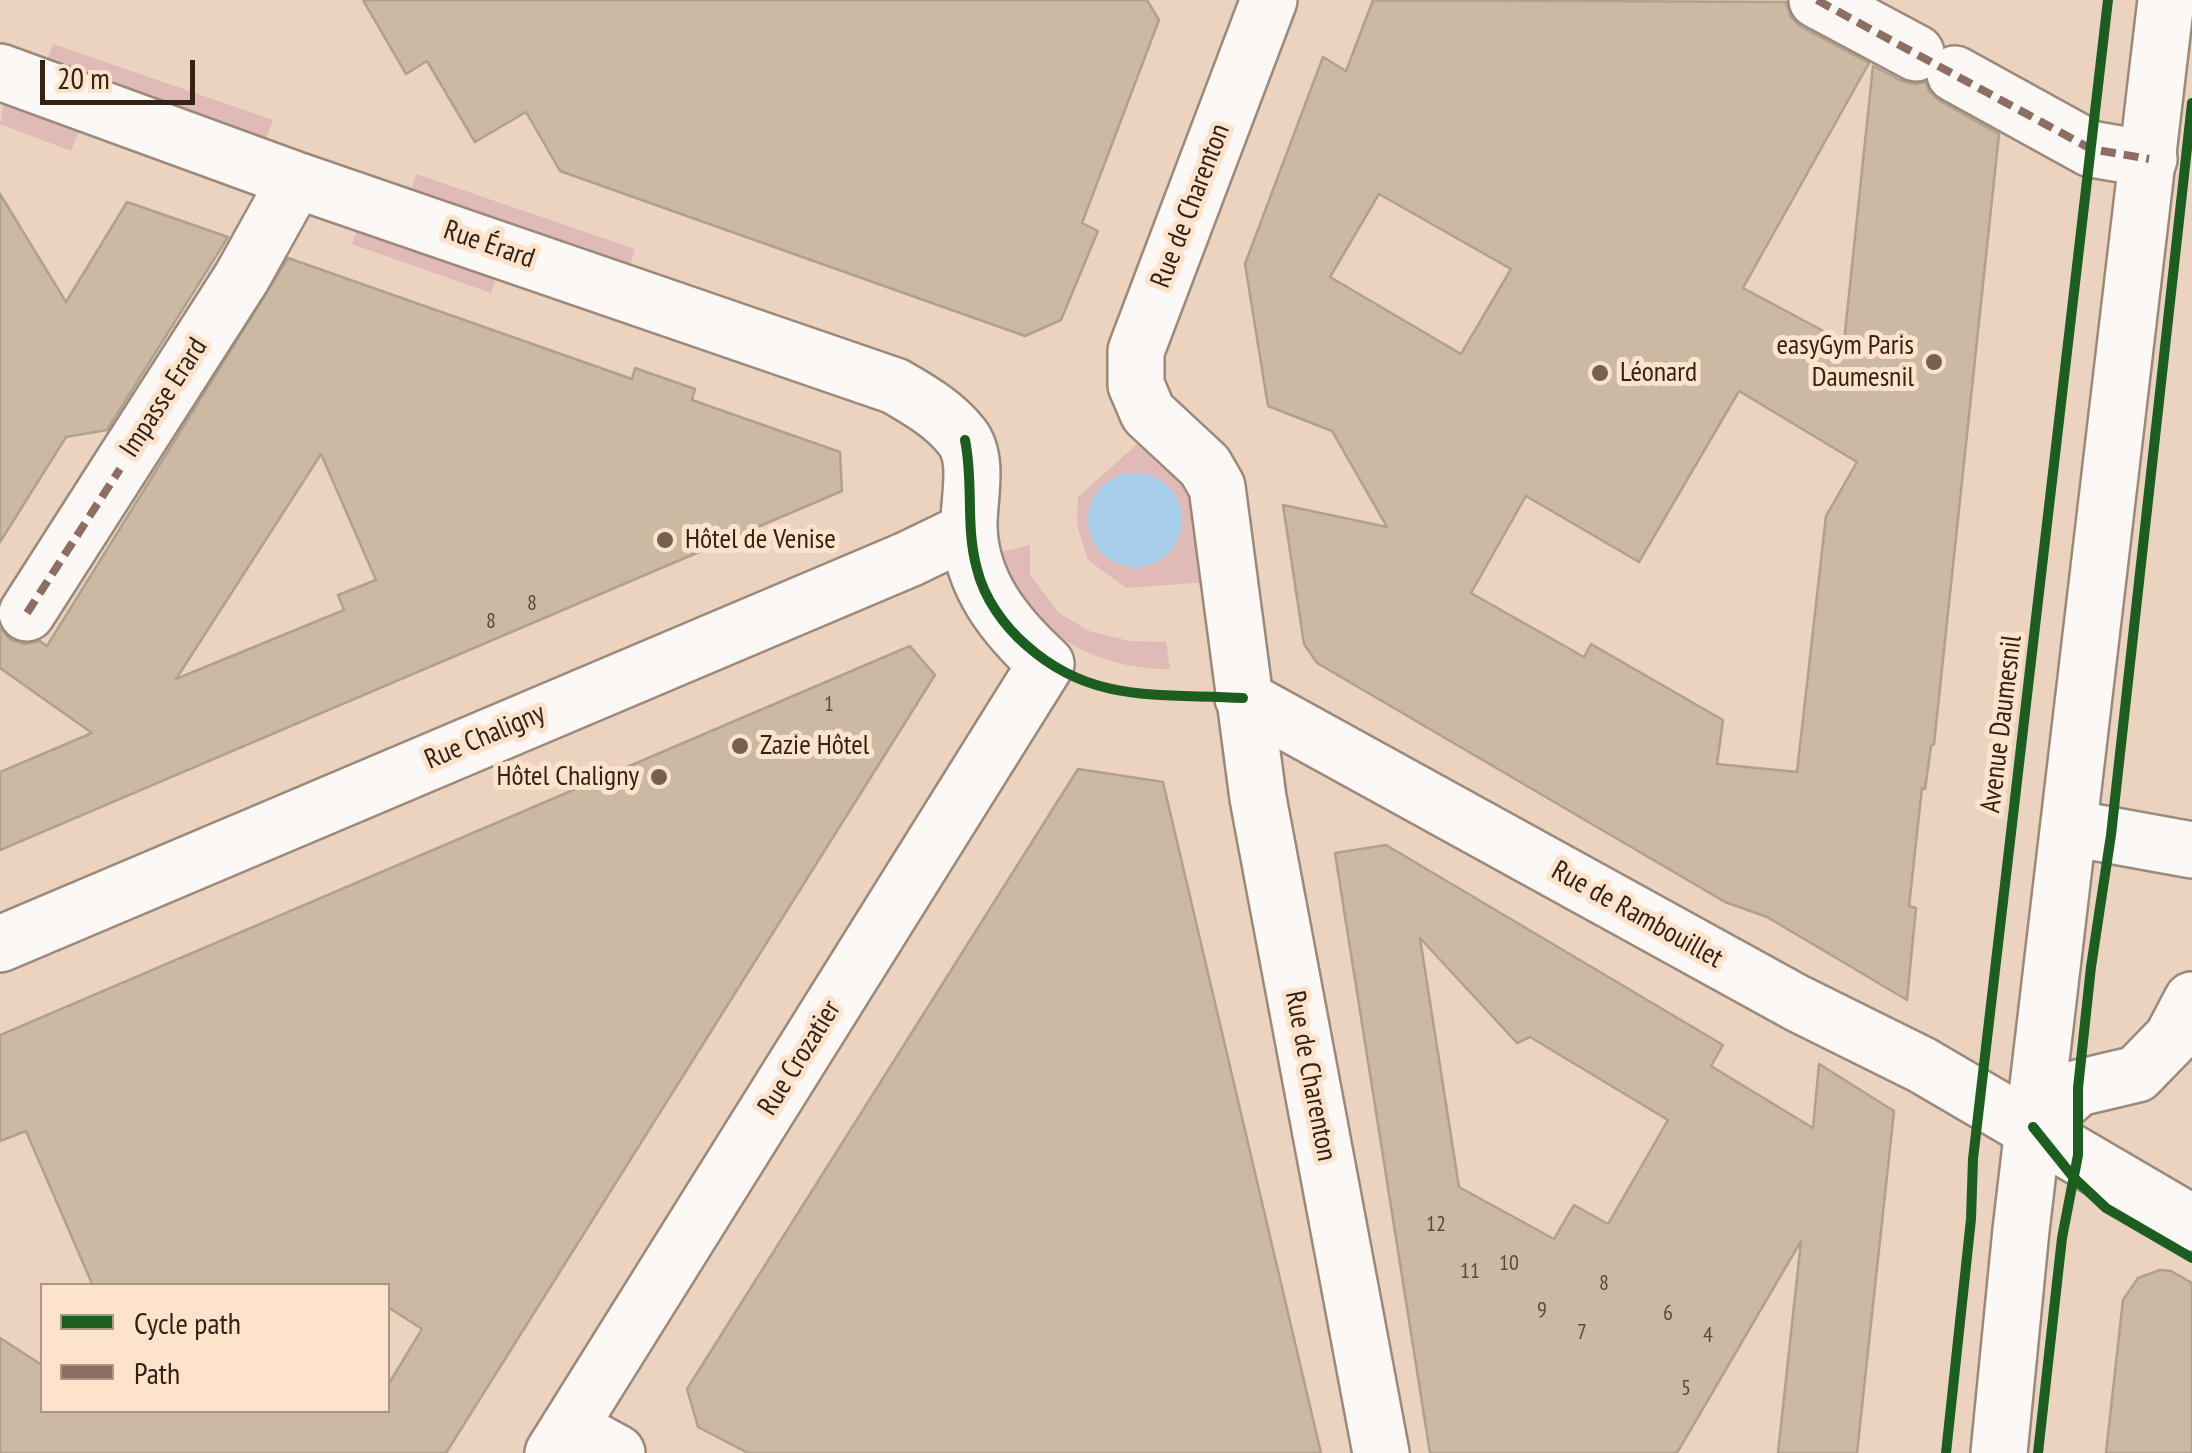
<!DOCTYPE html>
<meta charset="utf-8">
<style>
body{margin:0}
#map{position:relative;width:2192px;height:1453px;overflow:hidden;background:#ebd3bf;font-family:"PT Sans Narrow",sans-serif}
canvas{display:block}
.legend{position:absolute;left:40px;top:1283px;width:350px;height:130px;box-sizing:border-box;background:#fee3cc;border:2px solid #ad9683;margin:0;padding:12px 18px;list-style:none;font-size:30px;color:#342315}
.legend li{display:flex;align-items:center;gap:20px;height:50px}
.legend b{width:50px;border:2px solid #ad9683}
.scale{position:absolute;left:40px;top:60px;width:155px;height:45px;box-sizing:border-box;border:5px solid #342315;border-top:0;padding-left:12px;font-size:30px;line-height:35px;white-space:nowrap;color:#342315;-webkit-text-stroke:8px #fee3cc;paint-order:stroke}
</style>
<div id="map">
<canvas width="2192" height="1453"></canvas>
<ul class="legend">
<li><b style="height:12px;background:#1b5e20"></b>Cycle path</li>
<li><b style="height:12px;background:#8d6e63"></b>Path</li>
</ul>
<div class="scale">20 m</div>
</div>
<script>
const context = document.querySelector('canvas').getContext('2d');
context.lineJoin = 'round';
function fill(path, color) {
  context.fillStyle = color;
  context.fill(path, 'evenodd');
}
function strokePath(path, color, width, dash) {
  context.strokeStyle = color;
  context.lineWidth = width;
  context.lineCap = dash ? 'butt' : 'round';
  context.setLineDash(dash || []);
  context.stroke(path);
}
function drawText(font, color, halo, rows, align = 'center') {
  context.font = font + ' "PT Sans Narrow",sans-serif';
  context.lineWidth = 10;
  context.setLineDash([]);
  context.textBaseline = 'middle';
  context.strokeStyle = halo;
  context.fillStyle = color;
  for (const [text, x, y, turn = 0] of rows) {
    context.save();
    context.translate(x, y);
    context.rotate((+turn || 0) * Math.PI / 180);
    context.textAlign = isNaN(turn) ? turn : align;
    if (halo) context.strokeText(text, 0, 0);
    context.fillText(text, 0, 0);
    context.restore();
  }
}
const green = new Path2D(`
 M 53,44 L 273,120 L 263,146 L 44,69 Z
 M 5,96 L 81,125 L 71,151 L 0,124 Z
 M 416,174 L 635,249 L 628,272 L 409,197 Z
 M 360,223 L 498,271 L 491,293 L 352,244 Z
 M 1145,437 L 1187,474 L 1208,582 L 1126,588 L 1088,560 L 1077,525 L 1078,497 ZM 1092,500 L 1178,500 L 1182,527 C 1149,574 1152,572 1099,551 L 1088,527 Z
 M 1030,545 L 1030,575 L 1059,613 L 1089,631 L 1129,641 L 1166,642 L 1170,669 C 1095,670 1018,628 1001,552 Z`);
const water = new Path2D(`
 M1088 520a47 47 0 1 1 94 0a47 47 0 1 1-94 0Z`);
const building = new Path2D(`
 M 363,0 L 1147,0 L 1159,20 L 1082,223 L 1098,231 L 1061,320 L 1025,336 L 560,171 L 526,112 L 475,142 L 427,61 L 406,74 Z
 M 1373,0 L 1786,2 L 1791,17 L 1801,27 L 1869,63 L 1743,288 L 1844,342 L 1873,66 L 1902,81 L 1916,84 L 1926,82 L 1929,91 L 1940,101 L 1999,134 L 1934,744 L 1931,746 L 1925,789 L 1922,788 L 1909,906 L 1916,908 L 1907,1000 L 1767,917 L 1725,902 L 1317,663 L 1304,644 L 1283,505 L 1387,527 L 1332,431 L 1268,406 L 1245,264 L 1323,57 L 1346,71 ZM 1379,194 L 1511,269 L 1461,354 L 1330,277 ZM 1739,391 L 1857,462 L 1826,516 L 1797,772 L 1717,764 L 1723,720 L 1591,644 L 1584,657 L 1471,593 L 1526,496 L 1639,562 Z
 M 0,194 L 66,302 L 127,202 L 228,237 L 107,430 L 66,437 L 0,542 Z
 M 288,258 L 632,379 L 635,368 L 695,389 L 692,400 L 840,452 L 842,491 L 0,850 L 0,772 L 92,733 L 0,668 L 0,628 L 11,640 L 25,644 L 40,641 L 47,646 ZM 321,454 L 376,580 L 338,595 L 344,610 L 176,679 Z
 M 910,646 L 935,675 L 446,1453 L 0,1453 L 0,1338 L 42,1365 L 42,1410 L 388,1410 L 388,1385 L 422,1329 L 388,1307 L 388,1286 L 93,1286 L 26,1131 L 0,1141 L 0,1035 Z
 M 1078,769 L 1163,782 L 1321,1453 L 748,1453 L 698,1427 L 687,1389 Z
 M 1386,845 L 1723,1045 L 1711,1066 L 1813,1128 L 1819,1064 L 1894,1111 L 1857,1453 L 1778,1453 L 1801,1241 L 1677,1453 L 1430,1453 L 1335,853 ZM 1420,938 L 1517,1043 L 1530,1037 L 1668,1120 L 1608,1224 L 1574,1205 L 1554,1239 L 1459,1187 Z
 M 2160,1270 L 2171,1271 L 2192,1283 L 2192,1453 L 2106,1453 L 2123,1300 L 2138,1278 Z`);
const minor = new Path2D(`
 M 1269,0 L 1136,351 L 1136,385 L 1148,413 L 1205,466 L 1217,487 L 1258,798 L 1381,1453
 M 1817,0 L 1916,53
 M 0,72 L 296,180 L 895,386 C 919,400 944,414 962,437 C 980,460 968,501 969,528 C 971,585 1006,627 1046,664 L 553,1453
 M 1955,74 L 2091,149 L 2149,159
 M 27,613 L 242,277 L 296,180
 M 1243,698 L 1797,1003 L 1922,1065 L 2192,1223
 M 2071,828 L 2192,850
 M 0,944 L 909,559 L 969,530
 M 2033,1127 L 2078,1088 L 2137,1074 L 2172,1038 L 2192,1000
 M 569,1427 L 617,1453`);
const major = new Path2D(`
 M 1999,1453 L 2021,1230 L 2166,0`);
const quiet = new Path2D(`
 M 1817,0 L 2091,149 L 2149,159
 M 27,613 L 120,469`);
const cycleway = new Path2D(`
 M 965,440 C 974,483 965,526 977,569 C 984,598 1004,626 1026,645 C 1093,705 1161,693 1243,698
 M 2033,1127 L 2074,1178 L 2106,1208 L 2192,1258
 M 1946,1453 L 1971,1219 L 1973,1159 L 2108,0
 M 2038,1453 L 2062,1238 L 2078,1155 L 2078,1088 L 2091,967 L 2111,835 L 2192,103`);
const markers = [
 [1934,362,10,"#746150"],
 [1600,373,10,"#746150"],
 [665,540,10,"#746150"],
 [740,746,10,"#746150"],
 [659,777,10,"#746150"]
];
const numberNames = [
 ["8",532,604],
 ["8",491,622],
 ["1",829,705],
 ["12",1436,1225],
 ["10",1509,1264],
 ["11",1470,1272],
 ["8",1604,1284],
 ["9",1542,1311],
 ["6",1668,1314],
 ["7",1582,1333],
 ["4",1708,1336],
 ["5",1686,1389]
];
const streetNames = [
 ["Rue de Charenton",1191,206,-69],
 ["Rue Érard",489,245,19],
 ["Impasse Erard",164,398,-57],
 ["Avenue Daumesnil",2002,724,-83],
 ["Rue Chaligny",485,737,-23],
 ["Rue de Rambouillet",1637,915,29],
 ["Rue Crozatier",800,1058,-58],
 ["Rue de Charenton",1310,1076,79]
];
const poiNames = [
 ["easyGym Paris",1914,346,"right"],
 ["Daumesnil",1914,378,"right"],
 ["Léonard",1620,373],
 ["Hôtel de Venise",685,540],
 ["Zazie Hôtel",760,746],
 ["Hôtel Chaligny",639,777,"right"]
];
fill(green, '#dfbab7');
fill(water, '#a6cde9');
fill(building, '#ccb9a3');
strokePath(building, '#b0a08e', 2.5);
strokePath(minor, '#9b897a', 60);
strokePath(major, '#9b897a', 60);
strokePath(minor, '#fcf8f5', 55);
strokePath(major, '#fcf8f5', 55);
strokePath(quiet, '#8d6e63', 8, [15, 8]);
strokePath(cycleway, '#1b5e20', 10);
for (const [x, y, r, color] of markers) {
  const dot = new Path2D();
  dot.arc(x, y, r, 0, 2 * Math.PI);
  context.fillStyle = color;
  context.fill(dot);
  strokePath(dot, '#fee3cc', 4);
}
drawText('22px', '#5a4838', null, numberNames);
drawText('28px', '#342315', '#fee3cc', streetNames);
drawText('28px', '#342315', '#fee3cc', poiNames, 'left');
</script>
